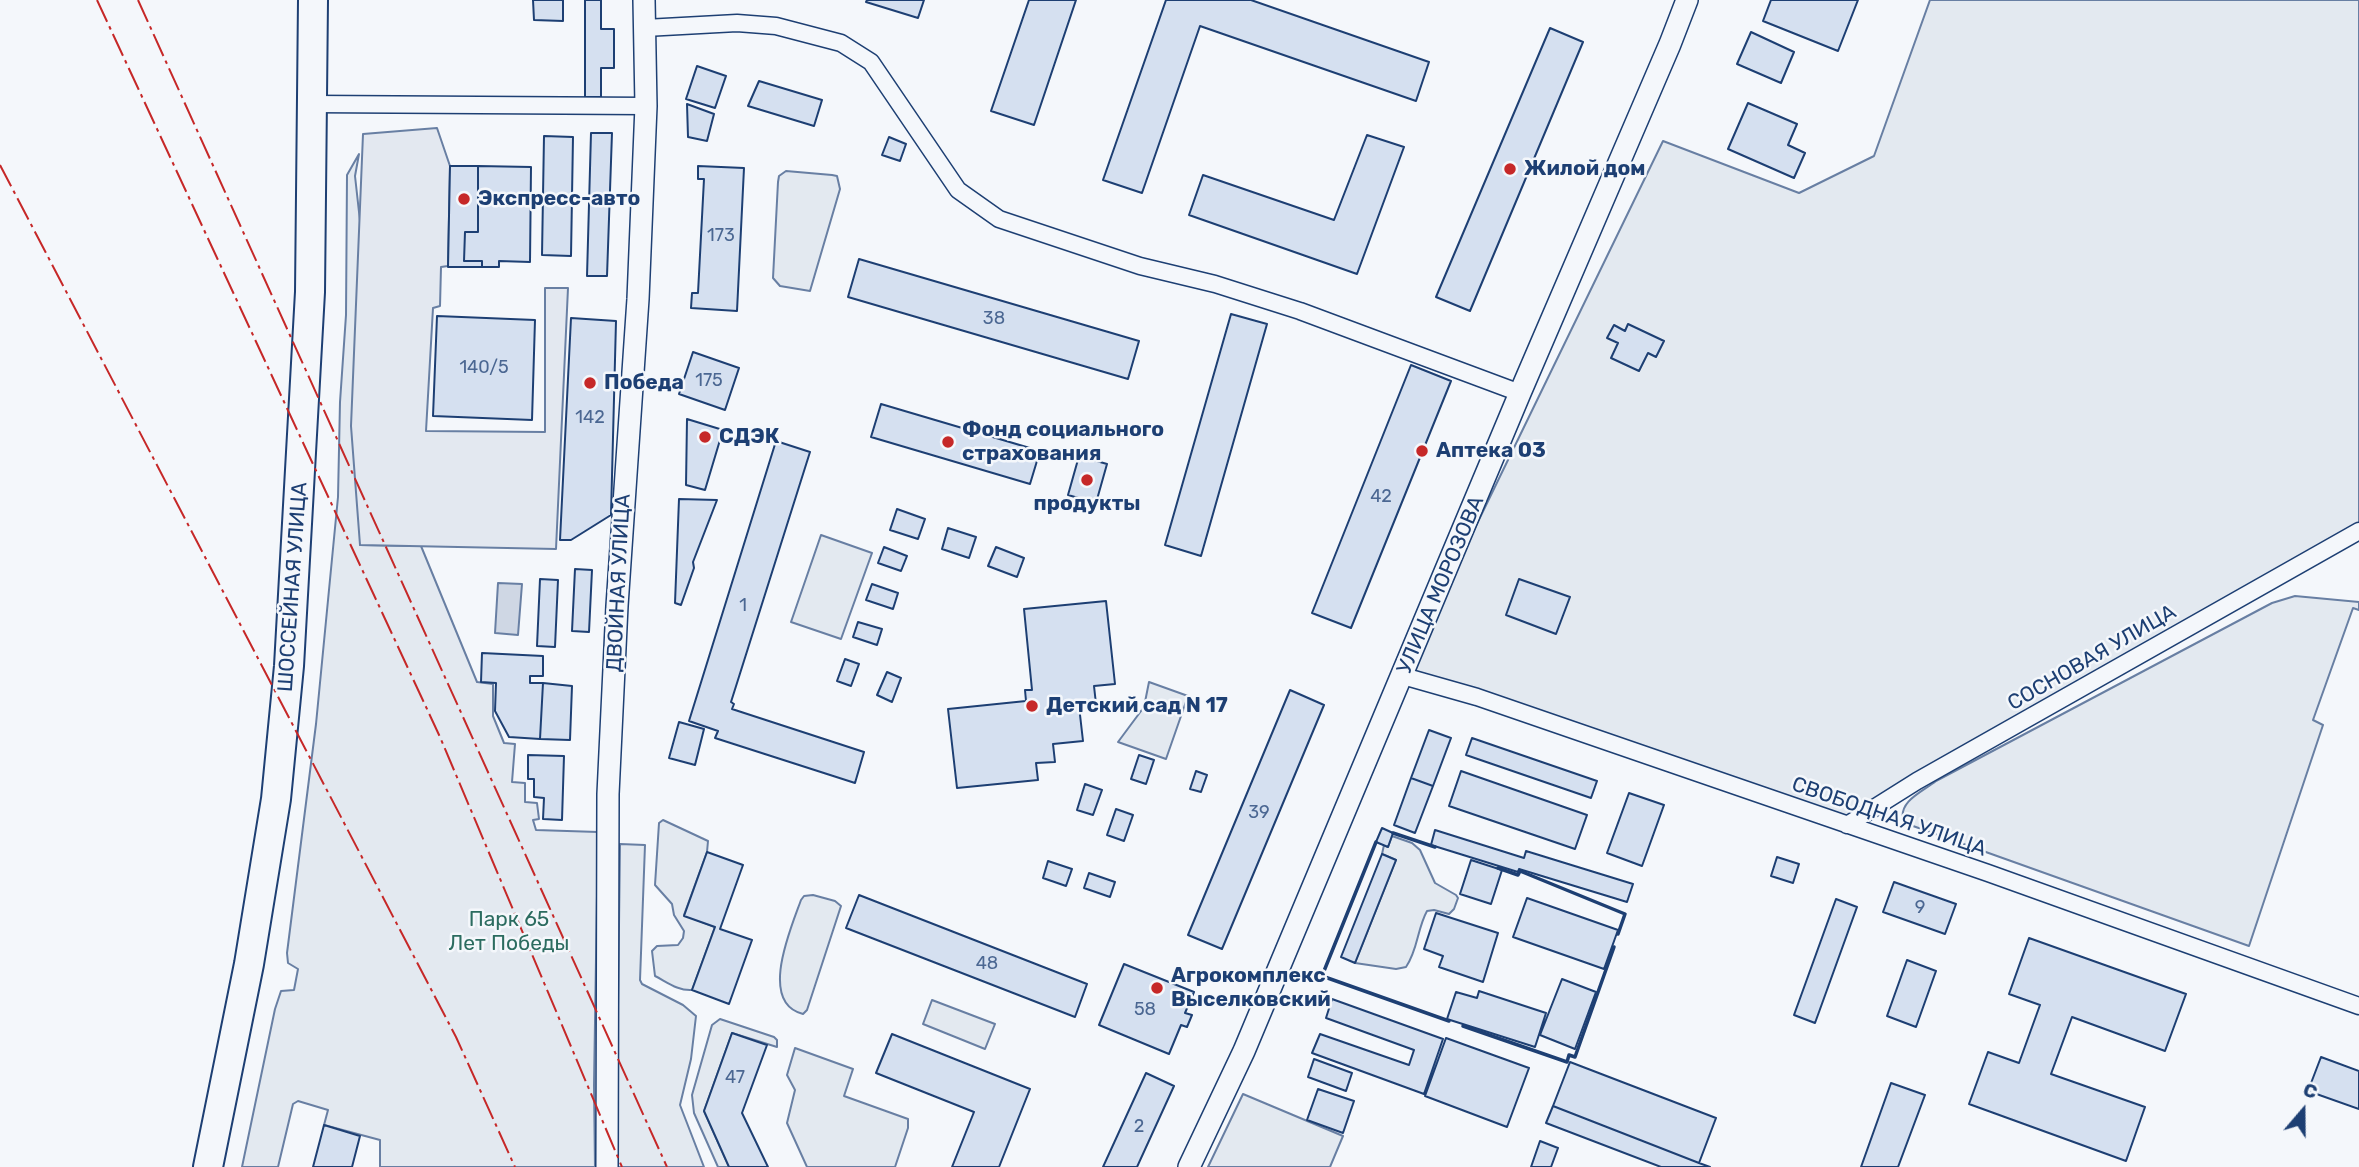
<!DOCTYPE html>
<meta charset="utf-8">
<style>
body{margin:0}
#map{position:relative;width:2359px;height:1167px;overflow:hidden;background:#f4f7fb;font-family:Rubik,sans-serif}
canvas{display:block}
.north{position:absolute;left:2268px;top:1076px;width:70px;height:70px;-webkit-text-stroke:5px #f4f7fb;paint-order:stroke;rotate:20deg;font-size:19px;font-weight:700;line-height:28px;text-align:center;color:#1d3f73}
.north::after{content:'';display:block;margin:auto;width:24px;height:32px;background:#1d3f73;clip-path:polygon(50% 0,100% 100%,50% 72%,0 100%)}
</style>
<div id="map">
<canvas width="2359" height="1167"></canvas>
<div class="north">С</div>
</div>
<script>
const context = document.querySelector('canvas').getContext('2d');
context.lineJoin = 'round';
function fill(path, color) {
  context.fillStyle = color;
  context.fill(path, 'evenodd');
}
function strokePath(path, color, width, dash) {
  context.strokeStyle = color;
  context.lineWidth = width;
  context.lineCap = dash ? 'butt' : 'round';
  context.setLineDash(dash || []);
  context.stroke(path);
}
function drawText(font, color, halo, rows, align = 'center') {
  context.font = font + ' Rubik,sans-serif';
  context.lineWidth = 5;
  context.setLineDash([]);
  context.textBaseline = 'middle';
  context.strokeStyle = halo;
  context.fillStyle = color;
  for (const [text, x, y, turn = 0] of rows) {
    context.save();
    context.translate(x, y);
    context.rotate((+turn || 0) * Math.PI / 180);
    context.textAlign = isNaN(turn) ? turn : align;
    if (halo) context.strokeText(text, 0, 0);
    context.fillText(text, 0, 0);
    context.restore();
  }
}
const green = new Path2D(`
 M 1930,0 L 2359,0 L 2359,531 L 1847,825 L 1403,676 L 1663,141 L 1799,193 L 1874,156 Z
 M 359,154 L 355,176 L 360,221 L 360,545 L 421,546 L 477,682 L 493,684 L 493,716 L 504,743 L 515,744 L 512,782 L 525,783 L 525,802 L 537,803 L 539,819 L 533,820 L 536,830 L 598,832 L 594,1085 L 595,1167 L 380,1167 L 380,1140 L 324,1125 L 328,1110 L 298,1101 L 293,1104 L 278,1167 L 242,1167 L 275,1009 L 281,991 L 294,990 L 298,969 L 288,963 L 287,953 L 316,724 L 338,497 L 340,402 L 346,315 L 347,175 Z
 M 786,171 L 832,175 L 837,176 L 840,189 L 810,291 L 780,286 L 773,278 L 778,182 L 779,176 Z
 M 821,535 L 872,553 L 841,639 L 791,622 Z
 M 2295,596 L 2359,602 L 2359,610 L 2353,608 L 2313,720 L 2323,725 L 2249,946 L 1913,826 L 1903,820 C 1899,801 1922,792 1936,781 L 2272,603 Z
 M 1149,682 L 1188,696 L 1166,759 L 1118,742 L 1144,707 Z
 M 663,820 L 708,841 L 707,852 L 684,915 L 715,927 L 692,990 C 678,991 667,982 655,976 L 652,951 L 657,946 L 678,945 L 683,938 L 684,931 L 674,915 L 672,904 L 655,885 L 659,823 Z
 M 1392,836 L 1412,843 L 1420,850 L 1435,883 L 1456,895 L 1458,898 L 1454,909 L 1449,914 L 1434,910 L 1427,911 C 1417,929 1418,950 1406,967 L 1396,969 L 1355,963 L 1396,860 L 1382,854 L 1384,845 L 1388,847 Z
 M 620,844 L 645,845 L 640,980 L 642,984 L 683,1005 L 696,1016 L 691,1059 L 680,1105 L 704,1167 L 616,1167 Z
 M 813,895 L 835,901 L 841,906 L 807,1010 L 803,1014 C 758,1003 791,928 801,900 L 804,896 Z
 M 932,1000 L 995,1024 L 985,1049 L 923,1024 Z
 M 720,1019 L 774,1037 L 777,1040 L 777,1047 L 732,1033 L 704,1111 L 729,1167 L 718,1167 L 694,1113 L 692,1095 L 712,1025 Z
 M 795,1048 L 853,1069 L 844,1096 L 908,1119 L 908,1128 L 895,1167 L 807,1167 L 787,1123 L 795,1090 L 787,1075 Z
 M 1243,1094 L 1343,1136 L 1330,1167 L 1208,1167 Z`);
const parking = new Path2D(`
 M 437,128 L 450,166 L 448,266 L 441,267 L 440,306 L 433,308 L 426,431 L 545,432 L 545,288 L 568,288 L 556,549 L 360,545 L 351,426 L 363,134 Z`);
const water = new Path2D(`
 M 498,583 L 522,584 L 518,635 L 495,633 Z`);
const building = new Path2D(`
 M 533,0 L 563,0 L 563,21 L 534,20 Z
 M 585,0 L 601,0 L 601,29 L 614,29 L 614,68 L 601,68 L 601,97 L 585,97 Z
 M 867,0 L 924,0 L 918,18 L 866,2 Z
 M 1029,0 L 1076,0 L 1034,125 L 991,111 Z
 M 1166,0 L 1251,0 L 1429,62 L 1416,101 L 1200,26 L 1142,193 L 1103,180 Z
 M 1771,0 L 1858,0 L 1838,51 L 1763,21 Z
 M 1550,28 L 1583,42 L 1470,311 L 1436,297 Z
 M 1751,32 L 1794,52 L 1781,83 L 1737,64 Z
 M 697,66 L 726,76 L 715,108 L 686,99 Z
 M 759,81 L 822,100 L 814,126 L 748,106 Z
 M 1748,103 L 1797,124 L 1788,145 L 1805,153 L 1794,178 L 1728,149 Z
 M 687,104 L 714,114 L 707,141 L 688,137 Z
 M 591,133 L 612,133 L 607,276 L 587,276 Z
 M 1367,135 L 1404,147 L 1357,274 L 1189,215 L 1203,175 L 1334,220 Z
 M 544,136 L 573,137 L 571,256 L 542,255 Z
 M 889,137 L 906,144 L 900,161 L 882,155 Z
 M 450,166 L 478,166 L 478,232 L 465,232 L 464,261 L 482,261 L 482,267 L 448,267 Z
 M 478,166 L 531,167 L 530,262 L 499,261 L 499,267 L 482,267 L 482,261 L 464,261 L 465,232 L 478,232 Z
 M 698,166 L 744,168 L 737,311 L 691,308 L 692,293 L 698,293 L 704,179 L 698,179 Z
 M 859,259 L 1139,341 L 1128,379 L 848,297 Z
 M 1231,314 L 1267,324 L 1201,556 L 1165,545 Z
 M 437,316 L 535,320 L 532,420 L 433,416 Z
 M 571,318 L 616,321 L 611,515 L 571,540 L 560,540 Z
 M 1628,324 L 1664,341 L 1656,357 L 1648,353 L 1639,371 L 1611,358 L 1618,343 L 1607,338 L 1614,325 L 1625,331 Z
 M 693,352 L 739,368 L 725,410 L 679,394 Z
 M 1411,365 L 1451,381 L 1351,628 L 1312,613 Z
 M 881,404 L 1040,451 L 1030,484 L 871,437 Z
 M 687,419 L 723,430 L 705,490 L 686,485 Z
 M 776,441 L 810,452 L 731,702 L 734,704 L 732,709 L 864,752 L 855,783 L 715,738 L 718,731 L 689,721 Z
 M 1079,456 L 1107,464 L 1096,503 L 1068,495 Z
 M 679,499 L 717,500 L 693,562 L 694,568 L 681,605 L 675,603 Z
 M 897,509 L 925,519 L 918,539 L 890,530 Z
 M 948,528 L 976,537 L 969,558 L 942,549 Z
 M 884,547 L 907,556 L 901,571 L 878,563 Z
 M 996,547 L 1024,558 L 1017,577 L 988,566 Z
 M 575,569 L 592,570 L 589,632 L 572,631 Z
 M 540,579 L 558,580 L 555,647 L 537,646 Z
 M 1519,579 L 1570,597 L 1556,634 L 1506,615 Z
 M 872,584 L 898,593 L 893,609 L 866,600 Z
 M 1106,601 L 1115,684 L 1094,686 L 1096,704 L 1079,706 L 1083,741 L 1053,744 L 1055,762 L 1036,763 L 1038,780 L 957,788 L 948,709 L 1026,701 L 1025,690 L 1032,690 L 1024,609 Z
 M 858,622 L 882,629 L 877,645 L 853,637 Z
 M 482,653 L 543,656 L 543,676 L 530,676 L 530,683 L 543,683 L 540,739 L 509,737 L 495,711 L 496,683 L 481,682 Z
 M 845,659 L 859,664 L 851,686 L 837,681 Z
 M 887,672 L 901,678 L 892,702 L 877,695 Z
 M 543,683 L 572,686 L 570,740 L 540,739 Z
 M 1290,690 L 1324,705 L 1222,949 L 1188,935 Z
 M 679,722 L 704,729 L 695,765 L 669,758 Z
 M 1429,730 L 1451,738 L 1433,786 L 1411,778 Z
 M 1472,738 L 1597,781 L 1591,798 L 1466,755 Z
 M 528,755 L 564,756 L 562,820 L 543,819 L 544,798 L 534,797 L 534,779 L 528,779 Z
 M 1139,755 L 1154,760 L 1146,784 L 1131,779 Z
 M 1196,771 L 1207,775 L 1201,792 L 1190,789 Z
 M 1461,771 L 1587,815 L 1575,849 L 1449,806 Z
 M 1411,778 L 1433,786 L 1415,833 L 1394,825 Z
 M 1085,784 L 1102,790 L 1093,815 L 1077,810 Z
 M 1629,793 L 1664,805 L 1642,866 L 1607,853 Z
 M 1116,809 L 1133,815 L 1124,841 L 1107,835 Z
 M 1382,828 L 1393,833 L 1388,847 L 1376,842 Z
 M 1435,830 L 1524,858 L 1526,851 L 1633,884 L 1627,902 L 1519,869 L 1518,872 L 1431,845 Z
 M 707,852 L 743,865 L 720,929 L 752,940 L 729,1004 L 692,990 L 715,927 L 684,916 Z
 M 1382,854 L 1396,860 L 1355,963 L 1341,957 Z
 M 1777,857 L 1799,864 L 1793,883 L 1771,876 Z
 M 1471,860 L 1502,870 L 1491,904 L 1460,894 Z
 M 1048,861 L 1072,869 L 1066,886 L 1043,878 Z
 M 1089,873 L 1115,882 L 1110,897 L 1084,888 Z
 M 1894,882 L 1956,904 L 1945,934 L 1883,912 Z
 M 859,895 L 1087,984 L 1075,1017 L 846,928 Z
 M 1527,898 L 1618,930 L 1604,969 L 1513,937 Z
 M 1836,899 L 1857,907 L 1815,1023 L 1794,1015 Z
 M 1436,913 L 1498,933 L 1483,982 L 1439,967 L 1443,956 L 1424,949 Z
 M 2029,938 L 2186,994 L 2165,1051 L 2072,1017 L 2051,1074 L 2145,1107 L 2126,1161 L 1969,1104 L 1988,1052 L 2019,1063 L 2040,1005 L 2009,994 Z
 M 1907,960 L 1936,971 L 1916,1027 L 1887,1016 Z
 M 1124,964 L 1194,992 L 1185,1013 L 1192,1015 L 1187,1027 L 1181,1025 L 1169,1054 L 1099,1025 Z
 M 1562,979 L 1596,992 L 1575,1049 L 1540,1035 Z
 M 1479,991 L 1546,1013 L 1535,1047 L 1447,1019 L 1456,992 L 1477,998 Z
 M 1332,999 L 1443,1039 L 1424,1094 L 1312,1053 L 1320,1034 L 1409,1065 L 1414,1050 L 1326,1018 Z
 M 732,1033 L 767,1045 L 742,1113 L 768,1167 L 729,1167 L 704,1111 Z
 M 892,1034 L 1030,1089 L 999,1167 L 952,1167 L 974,1112 L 876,1073 Z
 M 1446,1038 L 1529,1068 L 1507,1127 L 1425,1096 Z
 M 2321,1057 L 2359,1071 L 2359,1109 L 2308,1091 Z
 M 1314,1059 L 1352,1073 L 1346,1091 L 1308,1077 Z
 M 1570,1062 L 1716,1118 L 1699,1163 L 1553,1106 Z
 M 1146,1073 L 1174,1086 L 1137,1167 L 1103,1167 Z
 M 1891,1083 L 1925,1095 L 1898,1167 L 1861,1167 Z
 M 1318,1089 L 1354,1101 L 1343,1133 L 1307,1120 Z
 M 1553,1106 L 1699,1163 L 1710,1167 L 1661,1167 L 1546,1123 Z
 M 324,1125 L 360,1136 L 352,1167 L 313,1167 Z
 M 1540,1141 L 1558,1148 L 1551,1167 L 1531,1167 Z`);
const minor = new Path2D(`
 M 645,28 L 737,23 L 776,26 L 841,43 L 871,62 L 958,190 L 999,219 L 1140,266 L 1215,284 L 1300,311 L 1520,393
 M 312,104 L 646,106
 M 1403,676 L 1477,697 L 1988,873 L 2359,1006
 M 1847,825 L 1917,781 L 2359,531`);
const tertiary = new Path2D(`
 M 607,1167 L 608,794 L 617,606 L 638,299 L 646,106 L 644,0
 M 1189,1167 L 1244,1051 L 1520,393 L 1670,44 L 1687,0`);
const trunk = new Path2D(`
 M 208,1167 L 249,964 L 276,799 L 289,666 L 310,292 L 313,0`);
const wall = new Path2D(`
 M 1393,833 L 1435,847
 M 1376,842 L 1322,976 L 1449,1021
 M 1498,868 L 1518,875 L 1520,871 L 1625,914 L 1618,934
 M 1463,1026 L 1567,1062 L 1569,1055 L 1575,1057 L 1614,947`);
const power = new Path2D(`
 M 97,0 L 440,737 L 622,1167
 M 138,0 L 667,1167
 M 0,165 L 456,1037 L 515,1167`);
const markers = [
 [1510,169,7,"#c62828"],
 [464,199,7,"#c62828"],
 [590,383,7,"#c62828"],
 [705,437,7,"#c62828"],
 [948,442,7,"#c62828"],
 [1422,451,7,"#c62828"],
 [1087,480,7,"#c62828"],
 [1032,706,7,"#c62828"],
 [1157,988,7,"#c62828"]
];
const numberNames = [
 ["173",721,236],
 ["38",994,319],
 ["140/5",484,368],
 ["175",709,381],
 ["142",590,418],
 ["42",1381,497],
 ["1",743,606],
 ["39",1259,813],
 ["9",1920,908],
 ["48",987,964],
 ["58",1145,1010],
 ["47",735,1078],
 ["2",1139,1127]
];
const poiNames = [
 ["Жилой дом",1524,169],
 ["Экспресс-авто",478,199],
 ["Победа",604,383],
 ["Фонд социального",962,430],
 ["страхования",962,454],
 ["СДЭК",719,437],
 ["Аптека 03",1436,451],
 ["продукты",1087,504,"center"],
 ["Детский сад N 17",1046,706],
 ["Агрокомплекс",1171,976],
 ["Выселковский",1171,1000]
];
const streetNames = [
 ["ДВОЙНАЯ УЛИЦА",619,583,-87],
 ["УЛИЦА МОРОЗОВА",1441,585,-67],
 ["ШОССЕЙНАЯ УЛИЦА",293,587,-86],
 ["СОСНОВАЯ УЛИЦА",2092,658,-30],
 ["СВОБОДНАЯ УЛИЦА",1889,817,19]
];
const parkNames = [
 ["Парк 65",509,920],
 ["Лет Победы",509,944]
];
fill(green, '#e3e9f0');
strokePath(green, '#687fa3', 2);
fill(parking, '#e3e8f0');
strokePath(parking, '#687fa3', 2);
fill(water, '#cfd7e4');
strokePath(water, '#687fa3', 2);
fill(building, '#d5e0f0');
strokePath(building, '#1d3f73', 2);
strokePath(minor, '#1d3f73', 19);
strokePath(tertiary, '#1d3f73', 24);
strokePath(trunk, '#1d3f73', 32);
strokePath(minor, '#f4f7fb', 16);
strokePath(tertiary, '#f4f7fb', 21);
strokePath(trunk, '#f4f7fb', 28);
strokePath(wall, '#1d3f73', 3.5);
strokePath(power, '#c62828', 2, [24, 5, 3.5, 5]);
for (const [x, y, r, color] of markers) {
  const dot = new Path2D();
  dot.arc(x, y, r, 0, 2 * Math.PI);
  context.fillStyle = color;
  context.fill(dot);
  strokePath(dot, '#f4f7fb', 2.5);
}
drawText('18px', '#4b6792', null, numberNames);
drawText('bold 21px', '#1d3f73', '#f4f7fb', poiNames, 'left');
drawText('21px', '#1d3f73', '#f4f7fb', streetNames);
drawText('21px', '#2c6c60', '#f4f7fb', parkNames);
</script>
